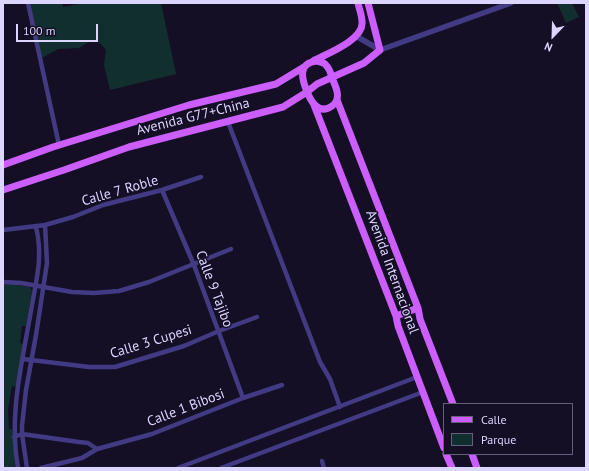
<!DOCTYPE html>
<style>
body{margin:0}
#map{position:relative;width:589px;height:471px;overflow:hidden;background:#150f26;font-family:"PT Sans",sans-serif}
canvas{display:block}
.frame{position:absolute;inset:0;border:4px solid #dcd5fe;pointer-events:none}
.legend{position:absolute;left:443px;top:403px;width:130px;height:52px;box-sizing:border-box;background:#150f26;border:1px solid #655e7c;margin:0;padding:5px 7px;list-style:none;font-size:12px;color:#dcd5fe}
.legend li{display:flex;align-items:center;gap:8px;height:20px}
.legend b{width:20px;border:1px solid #655e7c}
.north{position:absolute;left:533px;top:16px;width:40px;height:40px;-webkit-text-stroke:3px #150f26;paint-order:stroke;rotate:203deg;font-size:11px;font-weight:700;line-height:16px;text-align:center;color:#dcd5fe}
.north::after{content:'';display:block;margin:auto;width:14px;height:18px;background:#dcd5fe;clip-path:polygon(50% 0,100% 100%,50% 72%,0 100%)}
.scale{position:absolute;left:16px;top:24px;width:82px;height:18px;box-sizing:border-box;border:2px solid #dcd5fe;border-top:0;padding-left:5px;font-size:12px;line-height:14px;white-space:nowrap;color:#dcd5fe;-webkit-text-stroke:3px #150f26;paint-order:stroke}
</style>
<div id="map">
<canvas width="589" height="471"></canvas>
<div class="frame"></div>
<ul class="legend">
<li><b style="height:5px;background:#cb5efd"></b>Calle</li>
<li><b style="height:11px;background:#122f30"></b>Parque</li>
</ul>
<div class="north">N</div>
<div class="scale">100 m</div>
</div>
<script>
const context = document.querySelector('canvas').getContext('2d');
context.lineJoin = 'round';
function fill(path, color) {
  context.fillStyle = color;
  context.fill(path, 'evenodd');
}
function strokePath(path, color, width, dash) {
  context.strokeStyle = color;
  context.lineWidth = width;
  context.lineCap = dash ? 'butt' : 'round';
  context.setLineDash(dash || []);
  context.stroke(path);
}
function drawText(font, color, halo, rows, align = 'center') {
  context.font = font + ' "PT Sans",sans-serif';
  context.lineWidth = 3;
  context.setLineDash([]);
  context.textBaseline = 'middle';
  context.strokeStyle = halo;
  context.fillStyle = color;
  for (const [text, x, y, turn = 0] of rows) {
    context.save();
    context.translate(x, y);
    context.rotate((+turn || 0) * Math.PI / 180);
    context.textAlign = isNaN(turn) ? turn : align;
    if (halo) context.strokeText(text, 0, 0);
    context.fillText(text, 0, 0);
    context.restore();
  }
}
const green = new Path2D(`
 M 28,3 L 63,3 L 63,7 L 84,3 L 161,3 L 176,74 L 110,90 L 104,65 L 106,50 L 98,41 L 90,41 L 79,48 L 58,49 L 40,59 Z
 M 557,3 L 572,3 L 579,17 L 566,23 Z
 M 8,284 L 30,287 L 32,291 L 26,326 L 22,326 L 20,343 L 23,344 L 17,387 L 12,386 L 8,410 L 9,429 L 12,429 L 15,467 L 14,468 L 3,468 L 3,285 Z`);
const minor = new Path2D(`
 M 28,3 L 59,145
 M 228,122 L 320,362 L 330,379 L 340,407
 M 162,190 L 194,265 L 243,398
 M 3,230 L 45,225 L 73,217 L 103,205 L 162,190 L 201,177
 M 3,282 L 21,283 L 72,292 L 94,293 L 119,291 L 149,282 L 231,249
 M 23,359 L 89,367 L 115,367 L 184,346 L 219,331 L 257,317
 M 14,437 L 22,434 L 79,442 L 88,443 L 97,449
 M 322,461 L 324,468
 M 18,468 C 8,414 23,359 32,305 C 37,277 43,255 36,227
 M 27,468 L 22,434 L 22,426 L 26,390 L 36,335 L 47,263 L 45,225
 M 41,468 L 82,458 L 97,449 L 152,434 L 243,398 L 282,385
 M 178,468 L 417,377
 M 221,468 L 423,392`);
const tertiary = new Path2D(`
 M 356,36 L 380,50 L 511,3`);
const primary = new Path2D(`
 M 313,61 C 326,54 364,40 362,22 C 362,15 359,9 358,3
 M 317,61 C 320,62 323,62 325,64 C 329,68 331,73 332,78 C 336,87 342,99 332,106 C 318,116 310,100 306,89 C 301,76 299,63 317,61 Z
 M 337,100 L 418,308 L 420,319 L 453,404
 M 314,105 L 396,316 L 398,326 L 444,448
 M 3,165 L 53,147 L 189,105 L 276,84 L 304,67
 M 3,190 L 64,170 L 129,147 L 283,107 L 307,92 L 317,84 L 364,63 L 380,50 L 368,3
 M 396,316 L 418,308
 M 446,454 L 452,468
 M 472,454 L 477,468`);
const streetNames = [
 ["Avenida G77+China",193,117,-14],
 ["Calle 7 Roble",120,191,-16],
 ["Avenida Internacional",392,272,70],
 ["Calle 9 Tajibo",214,289,69],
 ["Calle 3 Cupesi",151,342,-17],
 ["Calle 1 Bibosi",186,408,-21]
];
fill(green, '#122f30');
strokePath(minor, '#423b84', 4.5);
strokePath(tertiary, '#423b84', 5.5);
strokePath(primary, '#cb5efd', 7);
drawText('14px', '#dcd5fe', '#150f26', streetNames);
</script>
